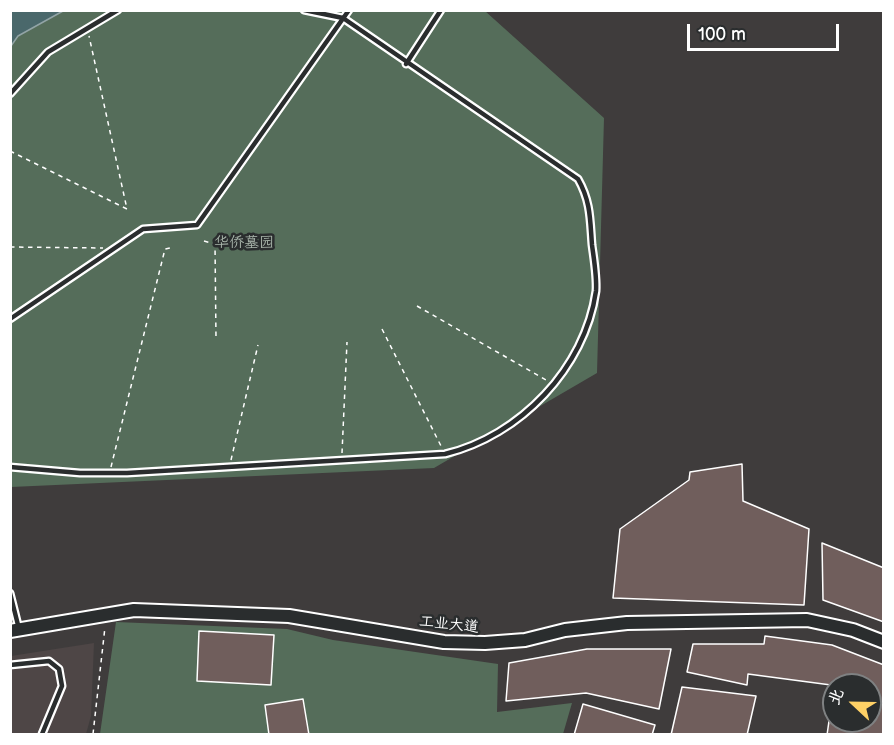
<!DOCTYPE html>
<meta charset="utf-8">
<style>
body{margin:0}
#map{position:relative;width:894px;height:745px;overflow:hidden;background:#3f3c3c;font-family:"Balsamiq Sans","LXGW WenKai TC",sans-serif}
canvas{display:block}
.frame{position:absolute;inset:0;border:12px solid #fff;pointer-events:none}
.north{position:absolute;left:822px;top:673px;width:60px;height:60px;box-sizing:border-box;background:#2a2d2e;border:2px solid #7f8182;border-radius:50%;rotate:292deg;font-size:16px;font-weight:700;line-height:24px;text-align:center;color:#fff}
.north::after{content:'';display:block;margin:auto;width:21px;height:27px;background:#ffd166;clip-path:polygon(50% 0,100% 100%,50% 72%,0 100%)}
.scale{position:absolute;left:687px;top:24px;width:152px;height:27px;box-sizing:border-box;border:3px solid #fff;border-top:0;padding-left:8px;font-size:18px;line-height:21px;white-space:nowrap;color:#fff;-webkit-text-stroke:4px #2a2d2e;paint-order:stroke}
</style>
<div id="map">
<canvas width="894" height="745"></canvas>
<div class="frame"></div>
<div class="north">北</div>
<div class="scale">100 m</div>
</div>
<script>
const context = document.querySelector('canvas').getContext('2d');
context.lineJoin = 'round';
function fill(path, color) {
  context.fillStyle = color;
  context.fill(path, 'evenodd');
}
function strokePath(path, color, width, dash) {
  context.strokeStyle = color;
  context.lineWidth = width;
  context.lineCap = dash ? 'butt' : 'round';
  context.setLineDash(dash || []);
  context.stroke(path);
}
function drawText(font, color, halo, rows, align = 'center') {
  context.font = font + ' "Balsamiq Sans","LXGW WenKai TC",sans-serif';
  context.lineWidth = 5;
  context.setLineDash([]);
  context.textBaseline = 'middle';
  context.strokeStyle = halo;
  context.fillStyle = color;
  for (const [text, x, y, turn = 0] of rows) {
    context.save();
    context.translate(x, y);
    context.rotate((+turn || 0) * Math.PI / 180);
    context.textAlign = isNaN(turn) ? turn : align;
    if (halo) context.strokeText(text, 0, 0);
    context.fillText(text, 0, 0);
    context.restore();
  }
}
const built = new Path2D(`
 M 94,643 L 91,716 L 86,734 L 11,734 L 11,656 Z`);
const green = new Path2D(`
 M 10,11 L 485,11 L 604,118 L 597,373 L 434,468 L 11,487 Z
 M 116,622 L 287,629 L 333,640 L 498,664 L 497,712 L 572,703 L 563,734 L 100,734 Z`);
const water = new Path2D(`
 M 11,10 L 63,10 L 63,11 L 18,36 L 11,46 Z`);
const building = new Path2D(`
 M 742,464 L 743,501 L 809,529 L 804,605 L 613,598 L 620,529 L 689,480 L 690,472 Z
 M 822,543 L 884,568 L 884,622 L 823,600 Z
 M 199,631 L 274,635 L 271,685 L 197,681 Z
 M 765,636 L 832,645 L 884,665 L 884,735 L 827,735 L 829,721 L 870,721 L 870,685 L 831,685 L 748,674 L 747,685 L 687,672 L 693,644 L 764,644 Z
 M 587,649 L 671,649 L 659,709 L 586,693 L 506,701 L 509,663 Z
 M 682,687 L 756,696 L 747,735 L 671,735 Z
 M 303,699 L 309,735 L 269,735 L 265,705 Z
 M 583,704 L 655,725 L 652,735 L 574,735 Z`);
const path = new Path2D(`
 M 10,151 L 127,209 L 89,36
 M 204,241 L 215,244 L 216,339
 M 10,247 L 103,248
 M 417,306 L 546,380
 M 382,329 L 441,446
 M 342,453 L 347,342
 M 231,460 L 258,345
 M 111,467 L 165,249 L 170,248
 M 93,734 L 105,627`);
const lane = new Path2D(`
 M 406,64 L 441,10
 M 10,94 L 48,52 L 118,10
 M 10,319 L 143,229 L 197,225 L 349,10
 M 10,467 L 80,473 L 127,473 L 445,454 C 520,436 585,368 596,291 C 597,277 594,260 592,245 C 590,220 591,202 578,179 L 343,18 L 304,10
 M 10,593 L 19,629
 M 10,665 L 49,661 L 59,669 L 62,686 L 42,734`);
const secondary = new Path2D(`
 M 10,631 L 134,610 L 289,616 L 444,642 L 485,643 L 525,640 L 565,630 L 627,623 L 807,620 L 853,630 L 884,642`);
const parkNames = [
 ["华侨墓园",244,243]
];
const streetNames = [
 ["工业大道",449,625,6]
];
fill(built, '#4e4646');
fill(green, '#556d5a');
fill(water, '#4a686b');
strokePath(water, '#92a4a6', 1.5);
fill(building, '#705e5c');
strokePath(building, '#fff', 1.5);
strokePath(lane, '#fff', 9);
strokePath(secondary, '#fff', 16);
strokePath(path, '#fff', 1.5, [4.5, 4.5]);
strokePath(lane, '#2a2d2e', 4.5);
strokePath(secondary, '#2a2d2e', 12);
drawText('15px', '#aab6ac', '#2a2d2e', parkNames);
drawText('15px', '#fff', '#2a2d2e', streetNames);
</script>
